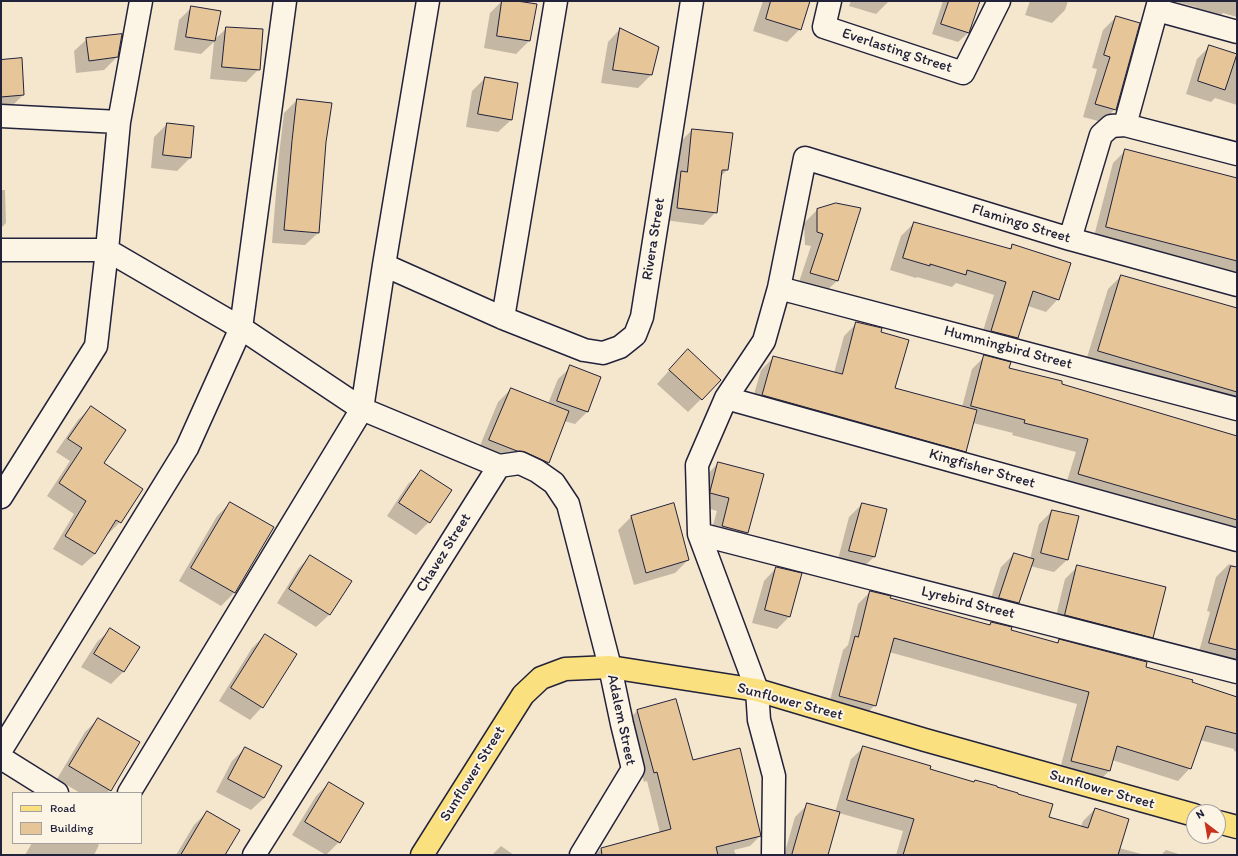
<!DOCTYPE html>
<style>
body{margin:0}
#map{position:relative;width:1238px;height:856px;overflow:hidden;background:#f5e7ce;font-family:Itim,sans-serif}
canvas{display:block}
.frame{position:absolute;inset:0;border:2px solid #22223b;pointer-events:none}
.legend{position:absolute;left:12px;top:792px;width:130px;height:52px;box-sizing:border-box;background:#fcf5e5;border:1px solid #a5a1a1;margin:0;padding:5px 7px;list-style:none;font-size:12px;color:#22223b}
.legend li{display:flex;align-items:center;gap:8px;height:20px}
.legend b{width:20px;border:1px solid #a5a1a1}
.north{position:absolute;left:1186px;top:804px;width:40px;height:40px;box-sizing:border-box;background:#fcf5e5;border:1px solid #a5a1a1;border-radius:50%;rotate:329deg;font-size:11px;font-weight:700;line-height:16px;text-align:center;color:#22223b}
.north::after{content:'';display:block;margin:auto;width:14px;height:18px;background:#c8321e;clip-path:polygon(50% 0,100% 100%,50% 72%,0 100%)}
</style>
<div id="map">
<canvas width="1238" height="856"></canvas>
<div class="frame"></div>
<ul class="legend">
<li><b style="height:5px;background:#fbe080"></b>Road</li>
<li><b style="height:11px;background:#e6c598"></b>Building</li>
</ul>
<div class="north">N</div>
</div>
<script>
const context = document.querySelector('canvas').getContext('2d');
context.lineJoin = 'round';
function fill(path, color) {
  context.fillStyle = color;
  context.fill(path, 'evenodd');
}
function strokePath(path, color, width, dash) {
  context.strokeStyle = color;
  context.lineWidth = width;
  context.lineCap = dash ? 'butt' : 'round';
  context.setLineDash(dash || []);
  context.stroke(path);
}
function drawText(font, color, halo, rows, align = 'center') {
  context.font = font + ' Itim,sans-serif';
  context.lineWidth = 4;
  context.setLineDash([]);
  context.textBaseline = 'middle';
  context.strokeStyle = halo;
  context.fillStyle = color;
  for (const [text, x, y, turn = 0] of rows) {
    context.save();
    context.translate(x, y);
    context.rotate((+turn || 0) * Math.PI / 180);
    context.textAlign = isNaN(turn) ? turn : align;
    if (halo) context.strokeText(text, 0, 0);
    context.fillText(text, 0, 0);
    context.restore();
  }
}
const shadow = new Path2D(`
 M 502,1 L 511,1 L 529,41 L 516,54 L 484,48 L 490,13 Z
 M 763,1 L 809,1 L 800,29 L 787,42 L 753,31 Z
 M 851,1 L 889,1 L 876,14 L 849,6 Z
 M 943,1 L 980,1 L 968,33 L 958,42 L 932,34 Z
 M 1030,1 L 1068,1 L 1065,10 L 1052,23 L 1025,15 Z
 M 1172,1 L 1237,1 L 1237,17 L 1223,13 L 1214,21 L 1194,16 L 1196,7 Z
 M 192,7 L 215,39 L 227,28 L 259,69 L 246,82 L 210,79 L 214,42 L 201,54 L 174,50 L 179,20 Z
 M 1116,17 L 1115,109 L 1102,122 L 1083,117 L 1097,69 L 1092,68 L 1103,30 Z
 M 620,29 L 651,75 L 638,88 L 601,83 L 608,42 Z
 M 87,39 L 117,57 L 104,70 L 76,73 L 74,51 Z
 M 1210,46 L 1237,55 L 1237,105 L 1215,98 L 1211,102 L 1186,94 L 1197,59 Z
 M 1,61 L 23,95 L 10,108 L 1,109 Z
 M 485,78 L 511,120 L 498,132 L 466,127 L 472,91 Z
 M 297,100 L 318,233 L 305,245 L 272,243 L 279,155 L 284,113 Z
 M 167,124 L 193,127 L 190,158 L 177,171 L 151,168 L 154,137 Z
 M 692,130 L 727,170 L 721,176 L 716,212 L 703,225 L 664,220 L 669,185 L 675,179 L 680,142 Z
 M 1126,150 L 1237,179 L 1237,277 L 1093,240 L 1113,163 Z
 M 1,190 L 5,190 L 6,223 L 1,228 Z
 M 817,210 L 837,281 L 824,293 L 798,285 L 811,246 L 805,245 L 804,223 Z
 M 914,223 L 1009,250 L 1013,246 L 1058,299 L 1046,312 L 1028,306 L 1018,338 L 1005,351 L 979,344 L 994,295 L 956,283 L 952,287 L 917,277 L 916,278 L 890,270 L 901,236 Z
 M 1121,276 L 1237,309 L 1237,408 L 1085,364 L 1108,289 Z
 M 857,323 L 880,333 L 894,389 L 962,407 L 972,369 L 985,356 L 1008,369 L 1237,437 L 1237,536 L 1065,487 L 1076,452 L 1012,435 L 1013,433 L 973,423 L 965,451 L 952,464 L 750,408 L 761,370 L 774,357 L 834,373 L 844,336 Z
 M 675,364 L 720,380 L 688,412 L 657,384 Z
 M 571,367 L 587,412 L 575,424 L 564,421 L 548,463 L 535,476 L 477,453 L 498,402 L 511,389 L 548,404 L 558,379 Z
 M 91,407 L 103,463 L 120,522 L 107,535 L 106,535 L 95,554 L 82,566 L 53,549 L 74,514 L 47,496 L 70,461 L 56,452 L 78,420 Z
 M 718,463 L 747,533 L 734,546 L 709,539 L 717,511 L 698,505 L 706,476 Z
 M 421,472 L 429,522 L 416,535 L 387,516 L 408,484 Z
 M 230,503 L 272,527 L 234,593 L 221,606 L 179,581 L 217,516 Z
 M 862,504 L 874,557 L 861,569 L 837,563 L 849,517 Z
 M 1052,511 L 1067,560 L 1054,572 L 1030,566 L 1019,603 L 1006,616 L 987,611 L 1001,567 L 1014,554 L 1030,559 L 1039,524 Z
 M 631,517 L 688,560 L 675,573 L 634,585 L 618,530 Z
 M 310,556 L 350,581 L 329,615 L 316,627 L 277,603 L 298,569 Z
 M 1229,564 L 1237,567 L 1237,666 L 1198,655 L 1210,612 L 1207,611 L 1216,577 Z
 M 1078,566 L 1152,637 L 1139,650 L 1053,628 L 1065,579 Z
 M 776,568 L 790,616 L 777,629 L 752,623 L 764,581 Z
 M 870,592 L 889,598 L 989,625 L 991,623 L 1009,631 L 1056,644 L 1059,640 L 1237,697 L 1237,752 L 1234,751 L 1234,749 L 1200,740 L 1190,768 L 1178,781 L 1112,760 L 1109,771 L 1097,783 L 1059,773 L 1077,704 L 889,652 L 875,705 L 863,717 L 828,708 L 843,650 L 848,645 L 858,604 Z
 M 110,630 L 123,672 L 111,684 L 81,667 L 97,642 Z
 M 265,635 L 262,707 L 250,720 L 219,701 L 252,648 Z
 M 637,711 L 692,761 L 760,836 L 750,846 L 734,850 L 736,855 L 595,855 L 600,850 L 660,833 L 647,781 L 644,782 L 627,721 Z
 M 98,719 L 110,790 L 107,793 L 80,793 L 57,779 L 85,732 Z
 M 864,747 L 929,770 L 1048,818 L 1081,827 L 1083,821 L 1095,809 L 1119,848 L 1145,855 L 896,855 L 903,831 L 839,813 L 827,855 L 784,855 L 795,817 L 808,804 L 835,812 L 851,759 Z
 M 245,748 L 264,798 L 251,810 L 216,792 L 232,761 Z
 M 329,783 L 339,842 L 326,855 L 292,835 L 316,796 Z
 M 207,812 L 224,855 L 176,855 L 194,825 Z
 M 32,843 L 96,843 L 99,845 L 94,855 L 25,855 Z
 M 501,846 L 514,855 L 492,855 Z
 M 1166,850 L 1182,855 L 1161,855 Z`);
const building = new Path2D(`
 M 502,1 L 517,1 L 537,4 L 530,41 L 497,36 Z
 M 771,1 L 810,1 L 801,30 L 766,19 Z
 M 949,1 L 980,1 L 969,33 L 941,24 Z
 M 191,6 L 221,11 L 215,41 L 186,37 Z
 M 1116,16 L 1140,23 L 1116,110 L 1095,104 L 1110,57 L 1104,55 Z
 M 226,27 L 263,29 L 260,70 L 222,67 Z
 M 620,28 L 659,47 L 652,75 L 613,70 Z
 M 122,34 L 118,57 L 89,61 L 86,38 Z
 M 1209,45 L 1237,54 L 1225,90 L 1198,81 Z
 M 22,58 L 24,95 L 1,97 L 1,60 Z
 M 485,77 L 518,83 L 512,120 L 478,114 Z
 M 297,99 L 332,103 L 326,142 L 319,233 L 284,230 L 292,141 Z
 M 167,123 L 194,126 L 191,158 L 163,155 Z
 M 692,129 L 733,133 L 728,170 L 722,170 L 717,213 L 677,208 L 681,171 L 687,172 Z
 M 1125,149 L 1237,178 L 1237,261 L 1106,227 Z
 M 836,203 L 861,208 L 838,281 L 810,273 L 823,234 L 817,232 L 817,209 Z
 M 914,222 L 1011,249 L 1012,244 L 1071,263 L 1059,300 L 1033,291 L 1018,338 L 991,331 L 1006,282 L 967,270 L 966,275 L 930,264 L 930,266 L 903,258 Z
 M 1121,275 L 1237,308 L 1237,392 L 1098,351 Z
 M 856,322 L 882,328 L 881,332 L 909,340 L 895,388 L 977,410 L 966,452 L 762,395 L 773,356 L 842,374 Z
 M 688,349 L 721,380 L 702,400 L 669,370 Z
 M 984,355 L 1011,362 L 1009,368 L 1062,381 L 1062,384 L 1237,436 L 1237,520 L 1078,474 L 1088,439 L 1024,423 L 1025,420 L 971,406 Z
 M 570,365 L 601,377 L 588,412 L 557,401 Z
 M 511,388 L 569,411 L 549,463 L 525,452 L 517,451 L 489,440 Z
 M 91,406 L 126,430 L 104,463 L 143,489 L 121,523 L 116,520 L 95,554 L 65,536 L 86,501 L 59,483 L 82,448 L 68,439 Z
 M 718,462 L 764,474 L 748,533 L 722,526 L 729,498 L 710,493 Z
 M 421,470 L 452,490 L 430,523 L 399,503 Z
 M 230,502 L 274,527 L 235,593 L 191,568 Z
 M 674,503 L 689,560 L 646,573 L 631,516 Z
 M 862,503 L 887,509 L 875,557 L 849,551 Z
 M 1052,510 L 1079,516 L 1068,560 L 1041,553 Z
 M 1014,553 L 1034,559 L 1019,603 L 999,598 Z
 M 310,555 L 352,581 L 330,615 L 289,589 Z
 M 1077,565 L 1166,587 L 1153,638 L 1065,615 Z
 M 1231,566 L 1237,567 L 1237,650 L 1209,643 Z
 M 776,567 L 802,573 L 790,617 L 765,610 Z
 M 870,591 L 891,596 L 890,598 L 990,625 L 991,622 L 1012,627 L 1011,630 L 1058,643 L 1059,639 L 1147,662 L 1146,667 L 1193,680 L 1192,682 L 1237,697 L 1237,734 L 1206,726 L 1191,769 L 1117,746 L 1110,771 L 1071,761 L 1089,692 L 894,638 L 876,706 L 839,696 L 855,636 L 858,637 Z
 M 110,628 L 140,647 L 124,672 L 94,654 Z
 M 265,634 L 297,654 L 263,708 L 231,688 Z
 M 676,699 L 693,760 L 740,748 L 761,836 L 716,847 L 718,855 L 602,855 L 601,848 L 671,829 L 657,772 L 654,773 L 637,710 Z
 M 98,718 L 140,742 L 111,791 L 69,766 Z
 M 863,746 L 931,766 L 930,769 L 974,782 L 975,780 L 997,786 L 997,787 L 1018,793 L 1018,794 L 1053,804 L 1049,817 L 1088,828 L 1095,808 L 1129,819 L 1118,855 L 903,855 L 914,819 L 847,800 Z
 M 245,747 L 282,766 L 264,798 L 228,779 Z
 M 329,782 L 364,803 L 340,843 L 305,822 Z
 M 807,803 L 840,812 L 828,855 L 792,855 Z
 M 207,811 L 240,830 L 225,855 L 181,855 Z`);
const minor = new Path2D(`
 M 830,1 L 824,27 L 963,73 L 999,1
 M 1157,10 L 1237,32
 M 1,116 L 119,122
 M 1125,125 L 1159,1
 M 1070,239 L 1101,135 L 1111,126 L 1125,125 L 1237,154
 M 1,250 L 107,250 L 241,328 L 362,409 L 499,466
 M 384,265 L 503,318 L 584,350 L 603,353 L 620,347 L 635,335 L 642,317 L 692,1
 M 779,288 L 1237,409
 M 503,318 L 556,1
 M 726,398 L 1237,540
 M 1,497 L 96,346 L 107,250 L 119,122 L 141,1
 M 699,534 L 1237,672
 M 1,750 L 187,448 L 241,328 L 285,1
 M 1,758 L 57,793
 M 129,793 L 362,409 L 384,265 L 428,1
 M 254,855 L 499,466 L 520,463 L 537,471 L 554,483 L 568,504 L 610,667 L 622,724 L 633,769 L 581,855
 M 773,855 L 774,776 L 759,720 L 757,690 L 699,534 L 697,465 L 726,398 L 764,341 L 779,288 L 805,158 L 1070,239 L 1237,285`);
const major = new Path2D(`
 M 1218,822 L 1237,827
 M 422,855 L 523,695 L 541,678 L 565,669 L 610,667 L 757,690 L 925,740 L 1194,815`);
const streetNames = [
 ["Everlasting Street",897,51,18],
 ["Flamingo Street",1021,224,17],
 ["Rivera Street",654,239,-81],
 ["Hummingbird Street",1008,348,15],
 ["Kingfisher Street",982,469,16],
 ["Chavez Street",444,553,-58],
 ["Lyrebird Street",968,603,14],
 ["Sunflower Street",790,702,15],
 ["Adalem Street",621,720,78],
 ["Sunflower Street",473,774,-58],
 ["Sunflower Street",1102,790,16]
];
fill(shadow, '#0003');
fill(building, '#e6c598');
strokePath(building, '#22223b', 1);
strokePath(minor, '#22223b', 25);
strokePath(major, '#22223b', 25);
strokePath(minor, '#fcf5e5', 22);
strokePath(major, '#fbe080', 22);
drawText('15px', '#22223b', '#fcf5e5', streetNames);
</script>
